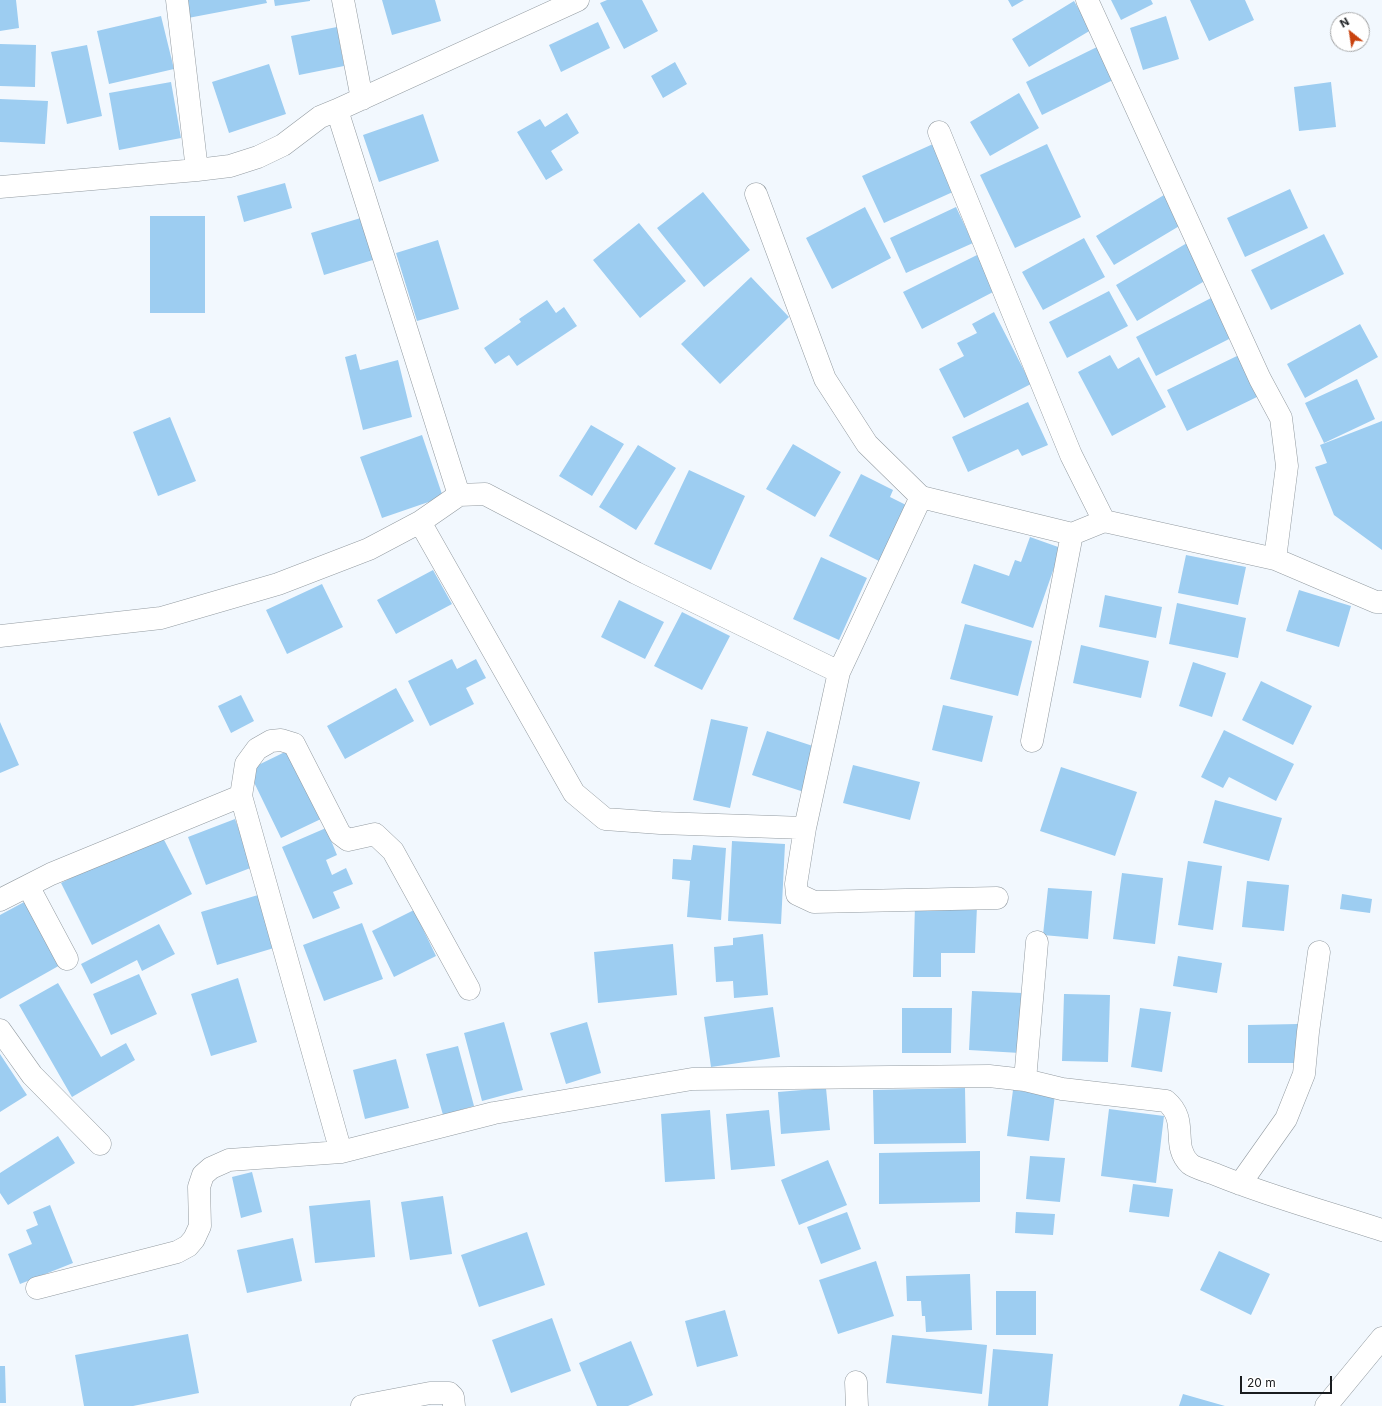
<!DOCTYPE html>
<style>
body{margin:0}
#map{position:relative;width:1382px;height:1406px;overflow:hidden;background:#f2f8fe;font-family:Inter,sans-serif}
canvas{display:block}
.north{position:absolute;left:1330px;top:12px;width:40px;height:40px;box-sizing:border-box;background:#fff;border:1px solid #a3a4a5;border-radius:50%;rotate:330deg;font-size:11px;font-weight:700;line-height:16px;text-align:center;color:#191c1f}
.north::after{content:'';display:block;margin:auto;width:14px;height:18px;background:#c9420e;clip-path:polygon(50% 0,100% 100%,50% 72%,0 100%)}
.scale{position:absolute;left:1240px;top:1376px;width:92px;height:18px;box-sizing:border-box;border:2px solid #191c1f;border-top:0;padding-left:5px;font-size:12px;line-height:14px;white-space:nowrap;color:#191c1f;-webkit-text-stroke:3px #fff;paint-order:stroke}
</style>
<div id="map">
<canvas width="1382" height="1406"></canvas>
<div class="north">N</div>
<div class="scale">20 m</div>
</div>
<script>
const context = document.querySelector('canvas').getContext('2d');
context.lineJoin = 'round';
function fill(path, color) {
  context.fillStyle = color;
  context.fill(path, 'evenodd');
}
function strokePath(path, color, width, dash) {
  context.strokeStyle = color;
  context.lineWidth = width;
  context.lineCap = dash ? 'butt' : 'round';
  context.setLineDash(dash || []);
  context.stroke(path);
}
const building = new Path2D(`
 M 0,0 L 16,0 L 19,28 L 0,31 Z
 M 185,0 L 266,0 L 267,3 L 188,18 Z
 M 274,0 L 310,0 L 310,1 L 275,6 Z
 M 382,0 L 435,0 L 441,21 L 392,35 Z
 M 607,0 L 642,0 L 658,31 L 624,49 L 600,3 Z
 M 1008,0 L 1024,0 L 1012,7 Z
 M 1111,0 L 1151,0 L 1153,4 L 1121,20 Z
 M 1190,0 L 1245,0 L 1254,20 L 1209,41 Z
 M 1074,1 L 1091,30 L 1029,67 L 1012,39 Z
 M 161,16 L 174,69 L 109,84 L 97,31 Z
 M 1166,16 L 1179,59 L 1143,70 L 1130,28 Z
 M 598,22 L 610,48 L 561,72 L 549,45 Z
 M 337,27 L 344,66 L 299,75 L 291,36 Z
 M 0,44 L 36,45 L 35,87 L 0,86 Z
 M 87,45 L 102,116 L 67,124 L 51,52 Z
 M 1101,45 L 1117,78 L 1042,115 L 1026,82 Z
 M 675,62 L 687,84 L 663,98 L 651,76 Z
 M 269,64 L 286,114 L 229,133 L 212,82 Z
 M 171,82 L 181,138 L 119,150 L 109,93 Z
 M 1331,82 L 1336,127 L 1299,131 L 1294,87 Z
 M 1019,93 L 1039,128 L 990,156 L 970,122 Z
 M 0,99 L 48,101 L 45,144 L 0,142 Z
 M 567,113 L 579,133 L 551,151 L 563,170 L 546,180 L 517,132 L 540,119 L 545,127 Z
 M 423,114 L 439,161 L 379,182 L 363,135 Z
 M 933,144 L 955,191 L 884,223 L 862,176 Z
 M 1047,144 L 1081,217 L 1015,248 L 980,175 Z
 M 285,183 L 292,208 L 244,222 L 237,196 Z
 M 1290,189 L 1308,228 L 1245,257 L 1227,218 Z
 M 703,192 L 750,250 L 704,287 L 657,228 Z
 M 1164,195 L 1181,225 L 1114,265 L 1096,236 Z
 M 865,207 L 891,258 L 832,289 L 806,238 Z
 M 956,207 L 973,243 L 906,273 L 890,238 Z
 M 150,216 L 205,216 L 205,313 L 150,313 Z
 M 364,217 L 376,259 L 324,275 L 311,233 Z
 M 639,223 L 686,281 L 640,318 L 593,260 Z
 M 1324,234 L 1344,274 L 1271,310 L 1251,270 Z
 M 1084,238 L 1105,277 L 1043,310 L 1022,272 Z
 M 438,240 L 459,309 L 417,321 L 396,253 Z
 M 1187,243 L 1208,279 L 1137,321 L 1116,285 Z
 M 977,255 L 995,291 L 922,329 L 903,292 Z
 M 751,277 L 789,317 L 720,384 L 681,344 Z
 M 1109,291 L 1128,326 L 1067,358 L 1049,322 Z
 M 1213,297 L 1233,337 L 1156,376 L 1136,337 Z
 M 547,300 L 556,313 L 564,307 L 577,326 L 517,366 L 509,355 L 495,364 L 484,348 L 521,322 L 519,319 Z
 M 994,312 L 1031,384 L 964,418 L 939,369 L 964,356 L 957,343 L 977,333 L 972,324 Z
 M 1360,324 L 1378,357 L 1305,398 L 1287,364 Z
 M 356,354 L 360,370 L 398,360 L 412,417 L 363,430 L 345,357 Z
 M 1110,355 L 1118,369 L 1139,357 L 1166,407 L 1112,436 L 1078,372 Z
 M 1239,355 L 1259,396 L 1187,431 L 1167,390 Z
 M 1357,379 L 1375,419 L 1324,443 L 1305,403 Z
 M 1028,402 L 1048,445 L 1022,456 L 1018,449 L 968,472 L 952,437 Z
 M 170,417 L 196,481 L 158,496 L 133,432 Z
 M 1382,421 L 1382,550 L 1334,515 L 1315,467 L 1327,463 L 1320,445 Z
 M 591,425 L 624,444 L 592,496 L 559,476 Z
 M 422,435 L 443,497 L 382,518 L 360,457 Z
 M 793,444 L 841,472 L 815,517 L 766,489 Z
 M 638,445 L 676,468 L 636,530 L 599,507 Z
 M 689,470 L 745,496 L 711,570 L 654,544 Z
 M 861,474 L 893,490 L 890,497 L 910,507 L 881,562 L 829,536 Z
 M 1030,537 L 1061,548 L 1033,628 L 961,603 L 974,564 L 1009,576 L 1015,560 L 1021,562 Z
 M 1186,555 L 1246,567 L 1238,605 L 1178,593 Z
 M 821,557 L 867,578 L 839,640 L 793,619 Z
 M 433,570 L 452,604 L 396,634 L 377,600 Z
 M 322,584 L 343,627 L 287,654 L 266,610 Z
 M 1299,590 L 1351,606 L 1339,647 L 1286,631 Z
 M 1105,595 L 1162,607 L 1156,638 L 1099,627 Z
 M 619,600 L 664,622 L 645,659 L 601,637 Z
 M 1177,603 L 1246,618 L 1238,658 L 1169,644 Z
 M 682,612 L 730,636 L 702,690 L 654,666 Z
 M 965,624 L 1032,641 L 1018,696 L 950,679 Z
 M 1081,645 L 1149,661 L 1141,698 L 1073,683 Z
 M 452,659 L 457,669 L 476,659 L 486,678 L 466,688 L 474,704 L 430,726 L 408,681 Z
 M 1193,662 L 1226,673 L 1212,717 L 1179,706 Z
 M 1261,681 L 1312,706 L 1293,745 L 1242,720 Z
 M 396,688 L 414,721 L 345,759 L 327,726 Z
 M 241,695 L 254,721 L 231,733 L 218,706 Z
 M 943,705 L 993,716 L 982,762 L 932,750 Z
 M 711,719 L 748,727 L 730,808 L 693,800 Z
 M 0,722 L 19,765 L 0,773 Z
 M 1224,730 L 1294,764 L 1276,801 L 1229,777 L 1223,788 L 1201,777 Z
 M 767,731 L 819,748 L 804,792 L 752,775 Z
 M 289,750 L 323,818 L 281,838 L 248,770 Z
 M 853,765 L 920,782 L 910,820 L 843,803 Z
 M 1061,767 L 1137,792 L 1115,856 L 1040,831 Z
 M 1215,800 L 1282,818 L 1269,861 L 1203,843 Z
 M 235,819 L 253,867 L 206,885 L 188,837 Z
 M 326,828 L 337,855 L 326,860 L 332,875 L 346,868 L 353,884 L 333,892 L 340,908 L 313,919 L 282,847 Z
 M 160,832 L 192,894 L 92,945 L 61,883 Z
 M 732,841 L 785,844 L 781,924 L 728,921 Z
 M 693,845 L 726,848 L 721,920 L 687,917 L 690,881 L 672,879 L 673,859 L 691,860 Z
 M 1188,861 L 1222,866 L 1213,930 L 1178,925 Z
 M 1122,873 L 1163,878 L 1155,944 L 1113,939 Z
 M 1247,881 L 1289,885 L 1284,931 L 1242,927 Z
 M 1048,888 L 1092,891 L 1088,939 L 1043,935 Z
 M 1342,894 L 1372,899 L 1370,913 L 1340,909 Z
 M 258,895 L 274,948 L 217,965 L 201,912 Z
 M 26,901 L 62,964 L 0,999 L 0,915 Z
 M 915,905 L 977,906 L 975,953 L 941,953 L 941,977 L 913,977 Z
 M 414,910 L 436,956 L 394,977 L 372,931 Z
 M 362,923 L 383,979 L 324,1001 L 303,945 Z
 M 159,924 L 175,954 L 142,971 L 137,960 L 91,984 L 81,964 Z
 M 763,934 L 768,995 L 734,998 L 733,981 L 716,982 L 714,947 L 733,945 L 733,938 Z
 M 673,944 L 677,995 L 598,1003 L 594,952 Z
 M 1178,956 L 1222,963 L 1217,993 L 1173,986 Z
 M 139,974 L 157,1014 L 111,1035 L 93,994 Z
 M 238,978 L 257,1042 L 211,1056 L 191,994 Z
 M 58,983 L 101,1057 L 126,1043 L 135,1060 L 72,1097 L 19,1005 Z
 M 972,991 L 1023,993 L 1020,1053 L 969,1050 Z
 M 1064,994 L 1110,995 L 1108,1062 L 1062,1061 Z
 M 773,1007 L 780,1057 L 711,1067 L 704,1017 Z
 M 902,1008 L 952,1008 L 951,1053 L 902,1053 Z
 M 1140,1008 L 1171,1012 L 1162,1072 L 1131,1067 Z
 M 504,1022 L 523,1090 L 482,1101 L 464,1033 Z
 M 587,1022 L 601,1073 L 566,1084 L 550,1033 Z
 M 1298,1024 L 1297,1063 L 1248,1063 L 1248,1025 Z
 M 458,1046 L 474,1106 L 443,1115 L 426,1054 Z
 M 0,1054 L 27,1095 L 0,1112 Z
 M 396,1059 L 409,1108 L 365,1119 L 353,1070 Z
 M 826,1088 L 830,1130 L 781,1134 L 778,1092 Z
 M 965,1088 L 966,1143 L 874,1144 L 873,1090 Z
 M 1013,1090 L 1055,1095 L 1049,1141 L 1007,1136 Z
 M 1109,1109 L 1164,1116 L 1156,1183 L 1101,1176 Z
 M 710,1110 L 715,1179 L 665,1182 L 661,1114 Z
 M 769,1110 L 775,1166 L 731,1170 L 726,1114 Z
 M 58,1136 L 75,1163 L 8,1205 L 0,1193 L 0,1173 Z
 M 980,1151 L 980,1202 L 879,1204 L 879,1153 Z
 M 1030,1156 L 1065,1158 L 1060,1202 L 1026,1199 Z
 M 828,1160 L 847,1205 L 799,1225 L 781,1180 Z
 M 252,1172 L 262,1212 L 241,1218 L 232,1177 Z
 M 1133,1184 L 1173,1189 L 1169,1217 L 1129,1212 Z
 M 443,1196 L 452,1254 L 410,1260 L 401,1202 Z
 M 370,1200 L 375,1257 L 315,1263 L 309,1206 Z
 M 50,1205 L 73,1263 L 20,1284 L 8,1254 L 32,1244 L 26,1230 L 38,1225 L 33,1212 Z
 M 847,1212 L 861,1249 L 821,1264 L 807,1227 Z
 M 1016,1212 L 1055,1214 L 1053,1235 L 1015,1233 Z
 M 527,1232 L 545,1285 L 479,1307 L 461,1255 Z
 M 293,1238 L 302,1281 L 247,1293 L 237,1250 Z
 M 1219,1251 L 1270,1274 L 1251,1315 L 1200,1290 Z
 M 876,1261 L 894,1316 L 838,1334 L 819,1280 Z
 M 970,1274 L 972,1330 L 926,1332 L 925,1316 L 922,1316 L 921,1301 L 907,1301 L 906,1276 Z
 M 996,1291 L 1036,1291 L 1036,1335 L 996,1335 Z
 M 725,1310 L 738,1356 L 697,1367 L 685,1321 Z
 M 552,1318 L 571,1371 L 511,1393 L 492,1340 Z
 M 188,1334 L 199,1393 L 133,1406 L 84,1406 L 75,1355 Z
 M 892,1335 L 987,1345 L 982,1394 L 886,1383 Z
 M 631,1341 L 653,1395 L 628,1406 L 597,1406 L 579,1363 Z
 M 993,1349 L 1053,1354 L 1048,1406 L 988,1406 Z
 M 0,1366 L 5,1366 L 6,1403 L 0,1403 Z
 M 1183,1394 L 1225,1406 L 1179,1406 Z`);
const street = new Path2D(`
 M 177,0 L 197,170
 M 343,0 L 362,99
 M 1087,0 L 1260,379 L 1281,418 L 1287,466 L 1275,559
 M 337,110 L 459,495 L 485,494 L 636,573 L 839,672
 M 939,132 L 1071,455 L 1104,521
 M 0,187 L 197,170 L 230,166 L 258,157 L 283,145 L 320,117 L 337,110 L 578,0
 M 756,194 L 825,379 L 867,444 L 921,497 L 1072,534 L 1104,521 L 1275,559 L 1376,602 L 1382,602
 M 420,522 L 574,793 L 605,819 L 660,823 L 805,828 L 796,884 L 797,894 L 814,902 L 997,898
 M 0,636 L 161,618 L 278,584 L 369,549 L 420,522 L 459,495
 M 1032,741 L 1072,534
 M 241,796 L 246,764 L 257,749 L 271,741 L 281,740 L 294,744 L 340,834 L 348,840 L 375,834 L 393,851 L 469,989
 M 805,828 L 839,672 L 921,497
 M 28,886 L 67,959
 M 0,900 L 51,874 L 241,796 L 341,1152
 M 0,1030 L 32,1075 L 100,1144
 M 1025,1080 L 1037,942
 M 1240,1184 L 1286,1119 L 1304,1074 L 1308,1032 L 1319,952
 M 37,1288 L 177,1252 L 188,1246 L 194,1239 L 200,1226 L 199,1187 L 203,1175 L 211,1168 L 229,1160 L 341,1152 L 494,1113 L 692,1079 L 989,1076 L 1025,1080 L 1062,1089 L 1166,1101 C 1190,1121 1170,1145 1190,1164 C 1195,1168 1210,1172 1217,1175 C 1271,1197 1327,1212 1382,1230
 M 856,1382 L 857,1406
 M 362,1406 L 430,1393 L 449,1393 L 453,1397 L 454,1406
 M 1326,1406 L 1382,1338`);
fill(building, '#9dcdf1');
strokePath(street, '#939ba1', 23);
strokePath(street, '#fff', 22);
</script>
